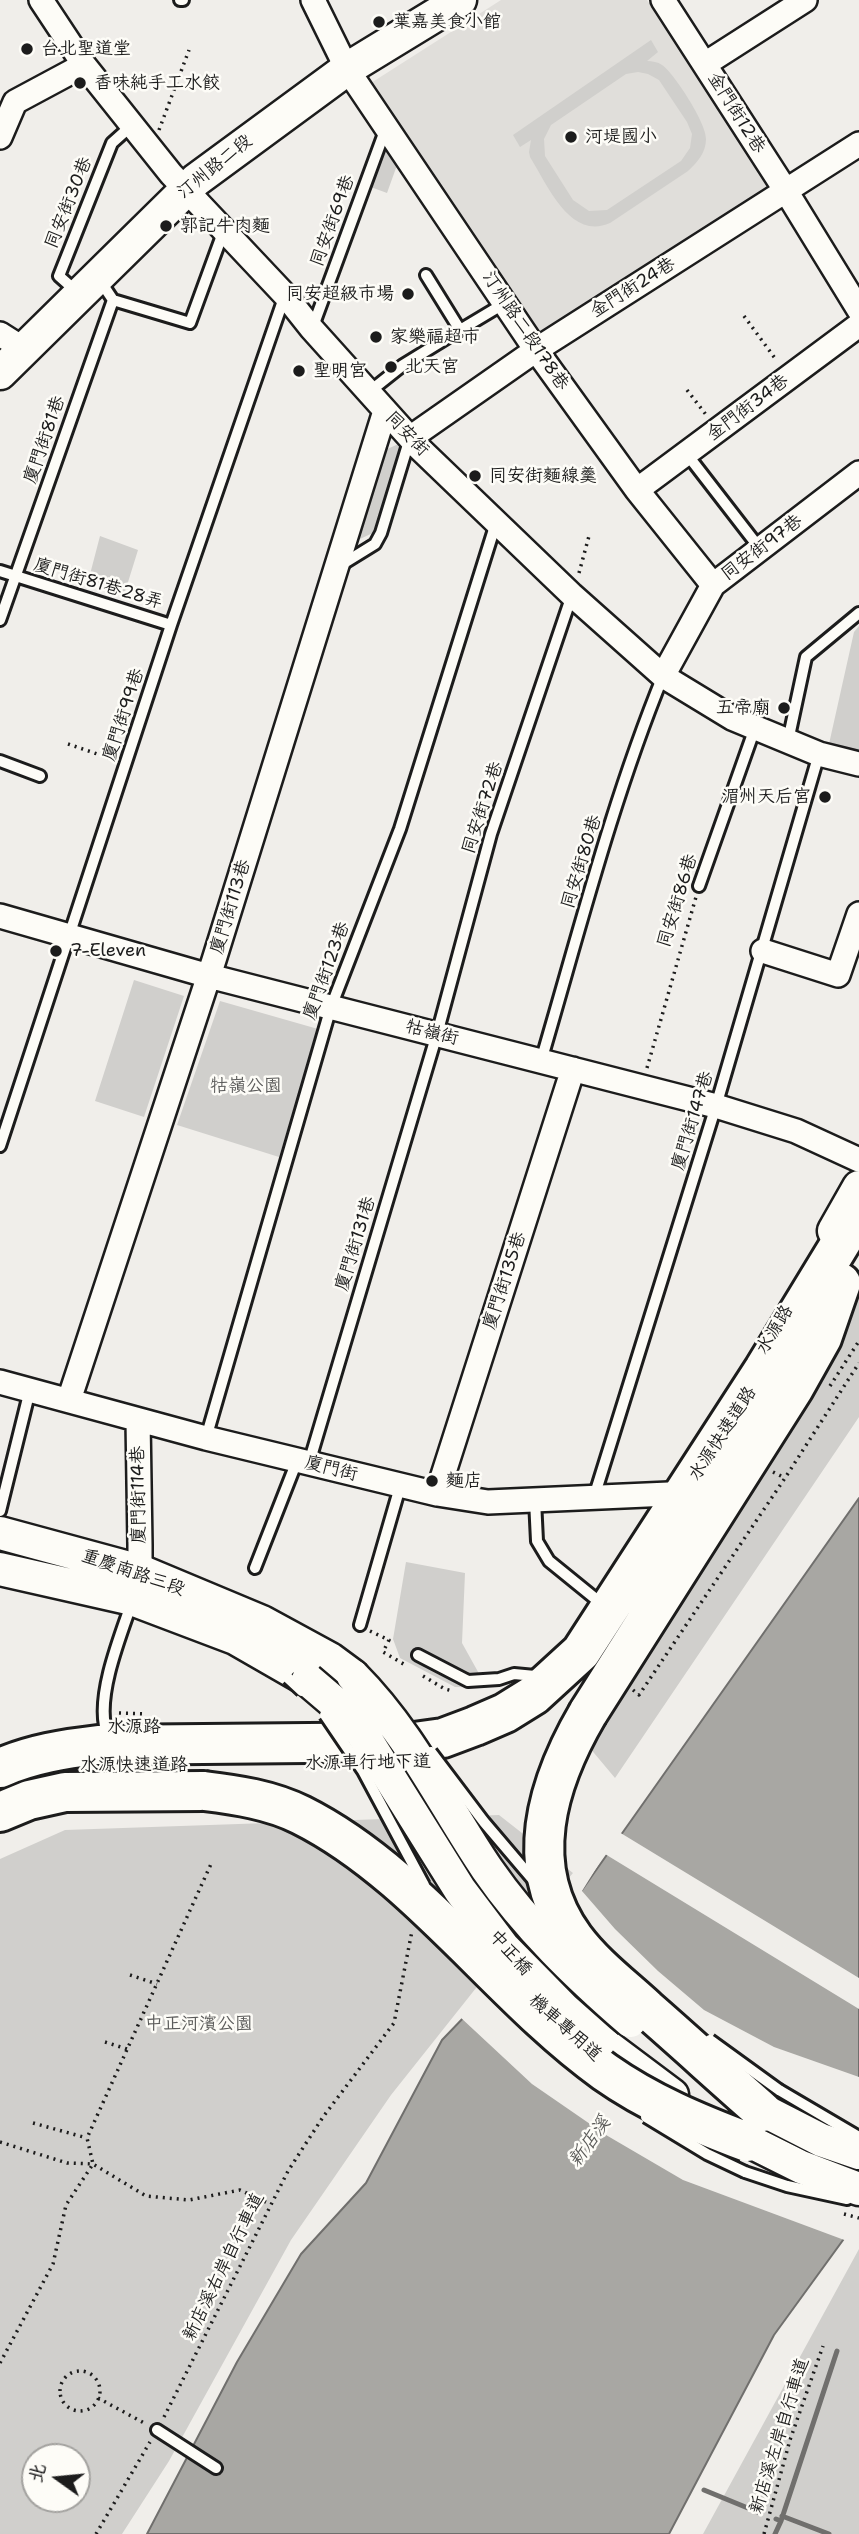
<!DOCTYPE html>
<meta charset="utf-8">
<style>
body{margin:0}
#map{position:relative;width:859px;height:2534px;overflow:hidden;background:#f0eeea;font-family:"Shantell Sans","LXGW WenKai TC",sans-serif}
canvas{display:block}
.north{position:absolute;left:21px;top:2443px;width:70px;height:70px;box-sizing:border-box;background:#fdfcf7;border:2px solid #a3a29f;border-radius:50%;rotate:285deg;font-size:19px;font-weight:700;line-height:28px;text-align:center;color:#1c1c1c}
.north::after{content:'';display:block;margin:auto;width:24px;height:32px;background:#1c1c1c;clip-path:polygon(50% 0,100% 100%,50% 72%,0 100%)}
</style>
<div id="map">
<canvas width="859" height="2534"></canvas>
<div class="north">北</div>
</div>
<script>
const context = document.querySelector('canvas').getContext('2d');
context.lineJoin = 'round';
function fill(path, color) {
  context.fillStyle = color;
  context.fill(path, 'evenodd');
}
function strokePath(path, color, width, dash) {
  context.strokeStyle = color;
  context.lineWidth = width;
  context.lineCap = dash ? 'butt' : 'round';
  context.setLineDash(dash || []);
  context.stroke(path);
}
function drawText(font, color, halo, rows, align = 'center') {
  context.font = font + ' "Shantell Sans","LXGW WenKai TC",sans-serif';
  context.lineWidth = 5;
  context.setLineDash([]);
  context.textBaseline = 'middle';
  context.strokeStyle = halo;
  context.fillStyle = color;
  for (const [text, x, y, turn = 0] of rows) {
    context.save();
    context.translate(x, y);
    context.rotate((+turn || 0) * Math.PI / 180);
    context.textAlign = isNaN(turn) ? turn : align;
    if (halo) context.strokeText(text, 0, 0);
    context.fillText(text, 0, 0);
    context.restore();
  }
}
const built = new Path2D(`
 M 501,0 L 647,0 L 772,191 L 538,341 L 371,83 Z`);
const green = new Path2D(`
 M 651,40 L 658,52 L 647,61 C 652,61 658,62 662,65 C 674,73 707,124 706,139 C 706,152 698,162 688,171 L 610,223 C 570,241 547,184 530,157 L 529,152 L 531,140 L 520,147 L 513,135 ZM 638,72 L 648,74 L 659,80 L 687,122 L 692,134 L 690,148 L 681,161 L 607,210 L 589,211 L 573,200 L 545,156 L 544,139 L 551,125 L 626,74 Z
 M 382,144 L 399,150 L 406,161 L 396,168 L 387,193 L 368,186 Z
 M 403,442 L 375,532 L 347,545 L 376,454 Z
 M 100,536 L 138,550 L 124,595 L 88,582 Z
 M 859,626 L 859,753 L 829,744 L 854,632 Z
 M 134,980 L 184,996 L 144,1117 L 95,1101 Z
 M 220,1001 L 318,1029 L 279,1157 L 177,1125 Z
 M 859,1275 L 859,1417 L 615,1778 L 589,1747 L 807,1384 Z
 M 406,1562 L 465,1573 L 462,1643 L 487,1688 L 455,1687 L 400,1658 L 393,1639 Z
 M 499,1815 L 573,1873 L 511,1944 L 391,2095 L 291,2240 L 169,2461 L 122,2534 L 0,2534 L 0,1859 L 65,1830 ZM 35,2457 L 77,2457 L 77,2499 L 35,2499 Z
 M 859,2249 L 859,2534 L 703,2534 Z`);
const water = new Path2D(`
 M 859,1498 L 859,2218 L 774,2335 L 669,2534 L 147,2534 L 237,2362 L 301,2254 L 366,2183 L 442,2040 L 570,1907 Z`);
const pier = new Path2D(`
 M 619,1832 L 859,1978 L 859,2009 L 605,1854 L 582,1891 L 615,1929 L 658,1971 L 704,2010 L 774,2047 L 859,2077 L 859,2224 L 847,2241 L 683,2180 L 606,2135 L 532,2084 L 460,2017 L 567,1904 Z`);
const stream = new Path2D(`
 M 704,2490 L 760,2513
 M 782,2516 L 829,2534
 M 776,2519 L 781,2521 L 837,2351
 M 775,2534 L 781,2521`);
const path = new Path2D(`
 M 159,130 L 189,50
 M 744,316 L 777,361
 M 687,390 L 707,416
 M 579,573 L 589,536
 M 68,744 L 112,759
 M 647,1068 L 696,897
 M 830,1386 L 859,1341
 M 773,1472 L 785,1478
 M 370,1631 L 389,1640 L 383,1652 L 407,1666
 M 423,1676 L 445,1689 L 453,1691
 M 633,1690 L 639,1695 L 785,1478 L 859,1363
 M 119,1713 L 146,1714
 M 130,1975 L 157,1984
 M 105,2042 L 127,2049
 M 33,2123 L 87,2138
 M 0,2142 L 67,2163 L 93,2164 L 146,2196 L 189,2200 L 240,2190 L 270,2204
 M 844,2214 L 859,2218
 M 0,2363 L 53,2264 L 66,2205 L 93,2164 L 87,2138 L 211,1864
 M60 2391a20 20 0 1 1 40 0a20 20 0 1 1-40 0Z
 M 98,2398 L 146,2424
 M 164,2417 L 288,2171 L 323,2117 L 394,2023 L 412,1931
 M 96,2534 L 150,2442
 M 764,2534 L 790,2440 L 823,2346`);
const lane = new Path2D(`
 M 180,0 L 183,0
 M 77,292 L 59,276 L 112,143 L 131,126
 M 113,300 L 190,323 L 224,230
 M 312,329 L 386,128
 M 460,330 L 505,303
 M 369,392 L 403,365 L 460,330 L 426,275
 M 686,453 L 761,550
 M 341,565 L 375,544 L 381,533 L 410,438
 M 0,571 L 171,625
 M 0,620 L 113,300 L 99,279
 M 788,741 L 806,657 L 859,613
 M 0,761 L 40,776
 M 699,886 L 755,728
 M 541,1061 C 579,932 612,801 663,676
 M 0,1146 L 171,625 L 285,295
 M 206,1438 L 331,1007 L 400,829 L 496,523
 M 309,1463 L 437,1034 L 491,834 L 572,595
 M 594,1497 L 716,1106 L 819,754
 M 535,1500 L 537,1541 L 549,1561 L 597,1600
 M 0,1511 L 30,1390
 M 255,1568 L 297,1461
 M 360,1625 L 400,1487
 M 418,1655 L 468,1681 L 499,1679 L 514,1674 L 535,1676
 M 105,1726 C 98,1691 120,1637 132,1602
 M 779,2090 L 859,2137
 M 745,2172 L 787,2186 L 847,2199
 M 157,2430 L 216,2468`);
const street = new Path2D(`
 M 41,0 L 84,65 L 171,174 L 285,295 L 312,329 L 419,448 L 572,595 L 663,676 L 732,718 L 819,754 L 859,764
 M 313,0 L 347,69 L 536,350 L 637,490 L 713,585
 M 663,0 L 786,191 L 859,310
 M 705,64 L 805,0
 M 0,137 L 15,102 L 84,65
 M 0,334 L 22,348
 M 410,438 L 536,350 L 859,144
 M 637,490 L 859,325
 M 663,676 L 713,585 L 859,473
 M 0,916 L 209,976 L 716,1106 L 796,1131 L 859,1160
 M 763,951 L 838,975 L 859,914
 M 0,1382 L 206,1438 L 437,1494 L 488,1502 L 669,1494
 M 69,1400 L 214,960 L 385,411
 M 437,1494 L 573,1069
 M 136,1584 L 140,1571 L 140,1545 L 138,1420`);
const secondary = new Path2D(`
 M 0,373 L 196,180 L 347,69 L 460,0
 M 834,1231 L 859,1187
 M 0,1533 L 140,1571 L 262,1622 L 330,1659 L 353,1676
 M 0,1569 L 132,1599 L 235,1638 L 308,1680
 M 600,2041 L 672,2095
 M 743,2100 L 821,2140 L 859,2153
 M 727,2130 L 801,2167 L 859,2189`);
const highway = new Path2D(`
 M 588,1713 L 794,1388 L 822,1338 L 841,1283
 M 0,1768 C 32,1754 64,1749 98,1745 L 414,1742 L 443,1738 L 475,1726 L 505,1713 L 534,1695 L 581,1652 L 764,1369 L 859,1213
 M 0,1812 L 29,1800 L 65,1792 L 204,1791`);
const laneBridge = new Path2D(`
 M 288,1678 L 302,1691
 M 325,1715 L 363,1771 L 424,1885
 M 431,1752 L 484,1822 L 535,1882
 M 710,2040 L 779,2090
 M 646,2117 L 707,2154 L 745,2172`);
const secondaryBridge = new Path2D(`
 M 353,1676 C 410,1733 443,1804 487,1869 C 527,1927 578,1976 630,2021
 M 308,1680 L 335,1703 L 362,1733 L 460,1890 L 503,1947 L 564,2009 L 600,2041`);
const highwayBridge = new Path2D(`
 M 588,1713 C 547,1783 521,1866 574,1938 C 594,1965 622,1986 647,2009 C 686,2043 724,2078 763,2112
 M 204,1791 C 237,1795 271,1800 301,1815 C 417,1873 500,1997 605,2072 C 649,2103 697,2123 747,2142`);
const markers = [
 [379,22,7,"#1c1c1c"],
 [27,49,7,"#1c1c1c"],
 [80,83,7,"#1c1c1c"],
 [571,137,7,"#1c1c1c"],
 [166,226,7,"#1c1c1c"],
 [408,294,7,"#1c1c1c"],
 [376,337,7,"#1c1c1c"],
 [391,367,7,"#1c1c1c"],
 [299,371,7,"#1c1c1c"],
 [475,476,7,"#1c1c1c"],
 [784,708,7,"#1c1c1c"],
 [825,797,7,"#1c1c1c"],
 [56,951,7,"#1c1c1c"],
 [432,1481,7,"#1c1c1c"]
];
const poiNames = [
 ["葉嘉美食小館",393,22],
 ["台北聖道堂",41,49],
 ["香味純手工水餃",94,83],
 ["河堤國小",585,137],
 ["郭記牛肉麵",180,226],
 ["同安超級市場",394,294,"right"],
 ["家樂福超市",390,337],
 ["北天宮",405,367],
 ["聖明宮",313,371],
 ["同安街麵線羹",489,476],
 ["五帝廟",770,708,"right"],
 ["湄州天后宮",811,797,"right"],
 ["7-Eleven",70,951],
 ["麵店",446,1481]
];
const streetNames = [
 ["金門街12巷",736,113,58],
 ["汀州路二段",215,167,-39],
 ["同安街30巷",69,203,-68],
 ["同安街69巷",333,221,-70],
 ["金門街24巷",633,288,-32],
 ["汀州路二段178巷",525,331,56],
 ["金門街34巷",748,408,-37],
 ["同安街",407,434,46],
 ["廈門街81巷",45,440,-71],
 ["同安街97巷",762,548,-37],
 ["廈門街81巷28弄",98,584,17],
 ["廈門街99巷",124,715,-72],
 ["同安街72巷",483,808,-72],
 ["同安街80巷",582,862,-73],
 ["同安街86巷",678,901,-73],
 ["廈門街113巷",231,907,-73],
 ["廈門街123巷",327,971,-70],
 ["牯嶺街",432,1033,14],
 ["廈門街147巷",693,1121,-73],
 ["廈門街131巷",356,1244,-73],
 ["廈門街135巷",505,1281,-72],
 ["水源路",775,1330,-59],
 ["水源快速道路",723,1434,-57],
 ["廈門街",331,1469,14],
 ["廈門街114巷",139,1495,-91],
 ["重慶南路三段",133,1573,19],
 ["水源路",134,1727],
 ["水源車行地下道",368,1763,-1],
 ["水源快速道路",134,1765],
 ["中正橋",510,1953,48],
 ["機車專用道",565,2028,42],
 ["新店溪右岸自行車道",224,2267,-64],
 ["新店溪左岸自行車道",780,2436,-73]
];
const parkNames = [
 ["牯嶺公園",246,1086],
 ["中正河濱公園",199,2024]
];
const waterNames = [
 ["新店溪",590,2142,-54]
];
fill(built, '#e0deda');
fill(green, '#d0cfcc');
fill(water, '#a8a7a3');
strokePath(water, '#706f6d', 2);
fill(pier, '#f0eeea');
strokePath(stream, '#706f6d', 5);
strokePath(lane, '#1c1c1c', 16);
strokePath(street, '#1c1c1c', 28);
strokePath(secondary, '#1c1c1c', 37);
strokePath(highway, '#1c1c1c', 44);
strokePath(path, '#1c1c1c', 3.5, [2, 5]);
strokePath(lane, '#fdfcf7', 10);
strokePath(street, '#fdfcf7', 23);
strokePath(secondary, '#fdfcf7', 32);
strokePath(highway, '#fdfcf7', 38);
strokePath(laneBridge, '#1c1c1c', 16, []);
strokePath(secondaryBridge, '#1c1c1c', 37, []);
strokePath(highwayBridge, '#1c1c1c', 44, []);
strokePath(laneBridge, '#fdfcf7', 10);
strokePath(secondaryBridge, '#fdfcf7', 32);
strokePath(highwayBridge, '#fdfcf7', 38);
for (const [x, y, r, color] of markers) {
  const dot = new Path2D();
  dot.arc(x, y, r, 0, 2 * Math.PI);
  context.fillStyle = color;
  context.fill(dot);
  strokePath(dot, '#fdfcf7', 2.5);
}
drawText('18px', '#1c1c1c', '#fdfcf7', poiNames, 'left');
drawText('18px', '#1c1c1c', '#fdfcf7', streetNames);
drawText('18px', '#5b5b5a', '#fdfcf7', parkNames);
drawText('italic 19px', '#5b5b59', '#fdfcf7', waterNames);
</script>
